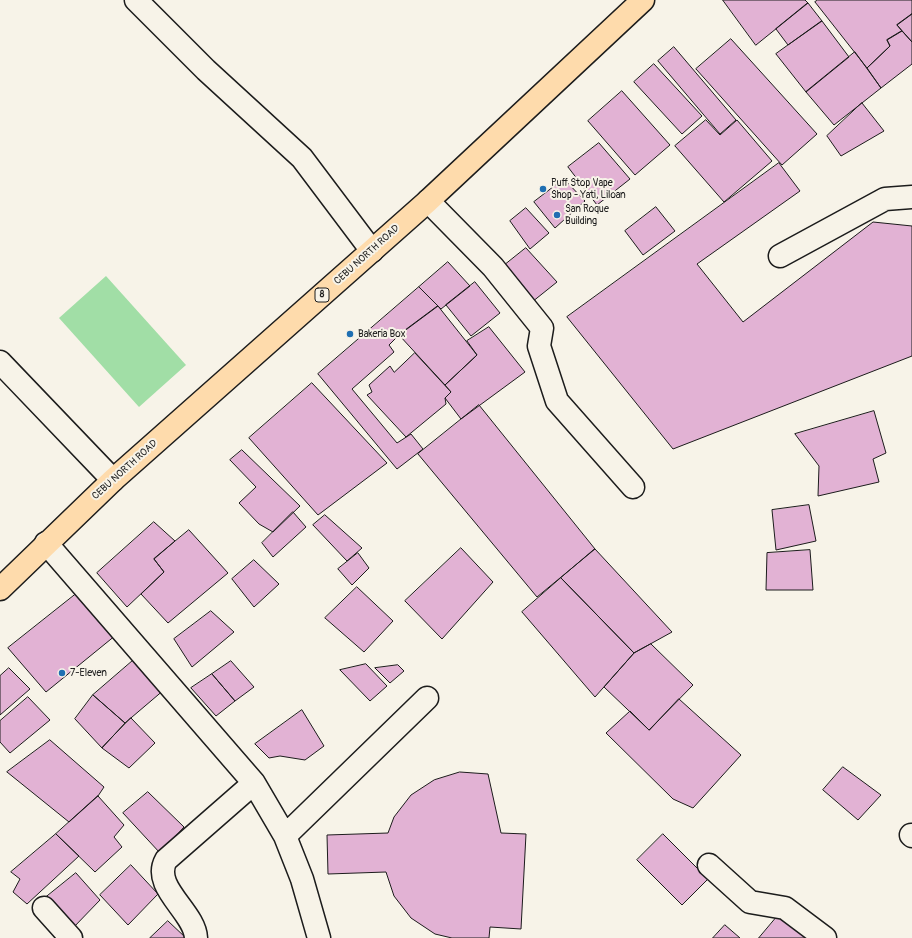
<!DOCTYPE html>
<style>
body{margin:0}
canvas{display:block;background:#f7f3e8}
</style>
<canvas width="912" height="938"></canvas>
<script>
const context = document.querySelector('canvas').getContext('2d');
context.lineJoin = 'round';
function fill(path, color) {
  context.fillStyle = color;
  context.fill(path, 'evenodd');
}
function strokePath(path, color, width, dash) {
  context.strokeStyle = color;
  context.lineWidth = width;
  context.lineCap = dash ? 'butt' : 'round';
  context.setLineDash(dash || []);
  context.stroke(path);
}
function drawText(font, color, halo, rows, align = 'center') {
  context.font = font + ' Pangolin,sans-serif';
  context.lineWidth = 4;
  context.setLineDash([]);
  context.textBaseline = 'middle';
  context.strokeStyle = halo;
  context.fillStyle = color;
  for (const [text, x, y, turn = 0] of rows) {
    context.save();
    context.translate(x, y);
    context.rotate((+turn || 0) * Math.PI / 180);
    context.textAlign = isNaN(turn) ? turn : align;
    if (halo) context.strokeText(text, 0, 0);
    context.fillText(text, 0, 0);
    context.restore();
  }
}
const green = new Path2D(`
 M 106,276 L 186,365 L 139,407 L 59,318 Z`);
const building = new Path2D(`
 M 723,0 L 805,0 L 808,3 L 756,45 Z
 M 818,0 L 912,0 L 912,14 L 897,25 L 902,31 L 887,40 L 890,46 L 867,68 L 815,2 Z
 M 808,3 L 822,21 L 788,45 L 776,29 Z
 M 912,14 L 912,42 L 897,25 Z
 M 822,21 L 849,57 L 806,92 L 776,54 Z
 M 902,31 L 912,42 L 912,64 L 881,88 L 867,68 L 890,46 L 887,40 Z
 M 731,39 L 817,134 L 782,165 L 696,69 Z
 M 674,47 L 736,120 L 720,134 L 658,61 Z
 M 855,52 L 881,88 L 834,125 L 806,92 Z
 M 654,64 L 702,116 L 682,134 L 634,82 Z
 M 622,91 L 670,145 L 635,175 L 588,121 Z
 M 862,103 L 884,131 L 841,156 L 827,136 Z
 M 706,120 L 720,135 L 737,120 L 772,161 L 724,202 L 675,146 Z
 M 599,143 L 630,179 L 597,205 L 568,167 Z
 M 779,163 L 800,191 L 697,264 L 743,322 L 873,222 L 912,226 L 912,356 L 673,449 L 567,317 Z
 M 564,179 L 585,201 L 555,228 L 534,202 Z
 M 656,207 L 675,231 L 643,255 L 625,231 Z
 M 526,208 L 549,233 L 530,249 L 510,221 Z
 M 526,248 L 557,282 L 532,302 L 501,268 Z
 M 448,262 L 470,286 L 441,309 L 419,287 Z
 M 475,282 L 500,313 L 471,336 L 446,305 Z
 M 419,287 L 438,306 L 399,335 L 389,345 L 394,352 L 352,389 L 397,443 L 411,434 L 423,449 L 397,469 L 318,374 Z
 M 438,306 L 477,355 L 445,385 L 399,335 Z
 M 489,327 L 525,372 L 461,419 L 445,398 L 451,392 L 445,385 L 477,355 L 467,341 Z
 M 415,353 L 451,392 L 445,398 L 446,404 L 406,437 L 367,395 L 372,392 L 369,385 L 390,366 L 394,372 Z
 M 312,383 L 387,463 L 318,515 L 249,438 Z
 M 479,405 L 595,549 L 537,597 L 418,454 Z
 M 874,411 L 886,453 L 873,459 L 879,482 L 818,496 L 819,466 L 795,434 Z
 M 242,450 L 300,506 L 273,532 L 259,524 L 239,503 L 256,487 L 230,460 Z
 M 809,505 L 816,541 L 776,550 L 772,510 Z
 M 293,512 L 306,527 L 273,557 L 262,543 Z
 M 325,515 L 362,548 L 347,561 L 313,525 Z
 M 154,522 L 175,541 L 154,559 L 164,572 L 127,607 L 97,573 Z
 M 189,530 L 228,573 L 168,623 L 141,594 L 164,572 L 154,559 Z
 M 461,548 L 493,582 L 442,639 L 405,601 Z
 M 595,549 L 672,632 L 634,653 L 561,578 Z
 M 810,550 L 813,590 L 766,590 L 767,553 Z
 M 358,553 L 369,568 L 352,585 L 338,569 Z
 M 254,560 L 279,584 L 254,607 L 232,579 Z
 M 561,578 L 634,653 L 595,697 L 522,612 Z
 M 357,587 L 393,621 L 364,652 L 325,618 Z
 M 76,594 L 116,635 L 46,692 L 8,648 Z
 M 211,611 L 234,632 L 192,667 L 174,639 Z
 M 651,644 L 693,685 L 649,730 L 604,687 L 634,653 Z
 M 136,658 L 165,689 L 125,723 L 93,695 Z
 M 231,661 L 254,687 L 235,701 L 212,674 Z
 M 366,664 L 387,686 L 370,701 L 340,670 Z
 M 398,665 L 404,671 L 390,683 L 375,668 Z
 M 9,668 L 30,689 L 0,715 L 0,676 Z
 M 212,674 L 235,701 L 216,716 L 191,688 Z
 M 93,695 L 125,723 L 102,748 L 75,719 Z
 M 28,697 L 50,720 L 10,753 L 0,742 L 0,721 Z
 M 679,699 L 741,755 L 693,808 L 673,799 L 606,733 L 630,711 L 649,730 Z
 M 302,710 L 324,746 L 305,760 L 280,756 L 269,758 L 255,744 Z
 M 131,718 L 155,743 L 129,768 L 102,748 Z
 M 50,740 L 104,787 L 98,796 L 69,822 L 7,772 Z
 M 843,767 L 881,795 L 858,820 L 823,790 Z
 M 460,772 L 488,774 L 501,833 L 526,834 L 521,929 L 490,927 L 489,938 L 452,938 L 435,934 L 411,918 L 394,896 L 386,872 L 328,874 L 327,835 L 388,833 L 394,817 L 411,795 L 434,780 Z
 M 148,792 L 184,827 L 160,853 L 123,813 Z
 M 98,796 L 124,825 L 114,837 L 122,847 L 95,872 L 56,834 Z
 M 56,834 L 79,856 L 27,904 L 13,892 L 20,879 L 11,872 Z
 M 663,834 L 708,879 L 682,905 L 637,860 Z
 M 131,865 L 158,894 L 128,925 L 100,895 Z
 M 76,873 L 100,900 L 72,929 L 45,898 Z
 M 781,912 L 812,938 L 759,938 Z
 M 168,921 L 186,938 L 150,938 Z
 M 725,925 L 740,938 L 713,938 Z`);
const minor = new Path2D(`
 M 136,0 L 206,70 L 302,158 L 372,251
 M 428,201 L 493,267 L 542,328 L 539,346 L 557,401 L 633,487
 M 780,256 L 885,199 L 912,197
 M 0,362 L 113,480
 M 46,543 L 254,783 L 285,836 L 302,879 L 319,938
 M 911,835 L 912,836
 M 285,836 L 427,698
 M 709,865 L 750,902 L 785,908 L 825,938
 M 44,908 L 71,938
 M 196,938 C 195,912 151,887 166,860 L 254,783`);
const major = new Path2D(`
 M 0,589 L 113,480 L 428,201 L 643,0`);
const markers = [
 [543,189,4,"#1f6fb2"],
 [557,215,4,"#1f6fb2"],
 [350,334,4,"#1f6fb2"],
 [62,673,4,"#1f6fb2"]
];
const shields = [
 [322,295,14]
];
const shieldNames = [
 ["8",322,295]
];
const poiNames = [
 ["Puff Stop Vape",551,183],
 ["Shop - Yati, Liloan",551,195],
 ["San Roque",565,209],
 ["Building",565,221],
 ["Bakeria Box",358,334],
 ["7-Eleven",70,673]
];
const streetNames = [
 ["CEBU NORTH ROAD",367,255,-42],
 ["CEBU NORTH ROAD",125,470,-42]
];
fill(green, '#a1dea6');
fill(building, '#e2b2d4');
strokePath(building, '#1c1c1c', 1);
strokePath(minor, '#1c1c1c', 25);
strokePath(major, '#1c1c1c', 25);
strokePath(minor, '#f7f3e8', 22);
strokePath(major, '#fedbac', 22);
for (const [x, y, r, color] of markers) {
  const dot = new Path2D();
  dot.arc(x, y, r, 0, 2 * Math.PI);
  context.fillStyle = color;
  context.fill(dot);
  strokePath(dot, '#f7f3e8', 1.5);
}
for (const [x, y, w] of shields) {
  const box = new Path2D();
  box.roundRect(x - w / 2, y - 7, w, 14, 3);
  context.fillStyle = '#f7f3e8';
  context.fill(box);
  strokePath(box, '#1c1c1c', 1);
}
drawText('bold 9px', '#1c1c1c', null, shieldNames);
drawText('10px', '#1c1c1c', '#f7f3e8', poiNames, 'left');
drawText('10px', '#1c1c1c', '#f7f3e8', streetNames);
</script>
